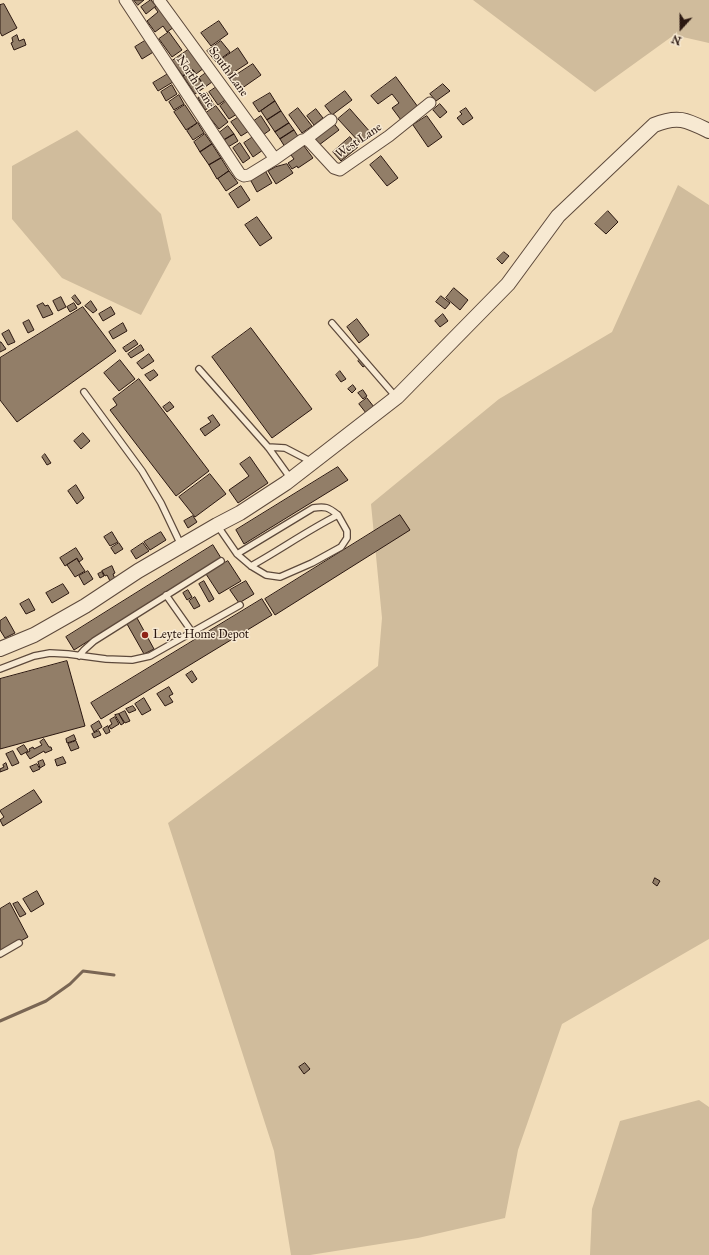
<!DOCTYPE html>
<style>
body{margin:0}
#map{position:relative;width:709px;height:1255px;overflow:hidden;background:#f2ddb9;font-family:"IM FELL Great Primer",serif}
canvas{display:block}
.north{position:absolute;left:661px;top:8px;width:40px;height:40px;-webkit-text-stroke:3px #f7e9d2;paint-order:stroke;rotate:201deg;font-size:11px;font-weight:700;line-height:16px;text-align:center;color:#2b1811}
.north::after{content:'';display:block;margin:auto;width:14px;height:18px;background:#2b1811;clip-path:polygon(50% 0,100% 100%,50% 72%,0 100%)}
</style>
<div id="map">
<canvas width="709" height="1255"></canvas>
<div class="north">N</div>
</div>
<script>
const context = document.querySelector('canvas').getContext('2d');
context.lineJoin = 'round';
function fill(path, color) {
  context.fillStyle = color;
  context.fill(path, 'evenodd');
}
function strokePath(path, color, width, dash) {
  context.strokeStyle = color;
  context.lineWidth = width;
  context.lineCap = dash ? 'butt' : 'round';
  context.setLineDash(dash || []);
  context.stroke(path);
}
function drawText(font, color, halo, rows, align = 'center') {
  context.font = font + ' "IM FELL Great Primer",serif';
  context.lineWidth = 3;
  context.setLineDash([]);
  context.textBaseline = 'middle';
  context.strokeStyle = halo;
  context.fillStyle = color;
  for (const [text, x, y, turn = 0] of rows) {
    context.save();
    context.translate(x, y);
    context.rotate((+turn || 0) * Math.PI / 180);
    context.textAlign = isNaN(turn) ? turn : align;
    if (halo) context.strokeText(text, 0, 0);
    context.fillText(text, 0, 0);
    context.restore();
  }
}
const green = new Path2D(`
 M 473,0 L 709,0 L 709,43 L 674,35 L 595,92 Z
 M 77,130 L 161,214 L 171,259 L 141,315 L 62,278 L 12,219 L 12,166 Z
 M 678,185 L 709,205 L 709,939 L 562,1024 L 518,1150 L 505,1218 L 418,1238 L 310,1255 L 291,1255 L 274,1151 L 168,823 L 378,666 L 382,618 L 371,504 L 499,399 L 612,332 Z
 M 699,1100 L 709,1107 L 709,1255 L 590,1255 L 592,1209 L 620,1121 Z`);
const stream = new Path2D(`
 M 0,1021 L 46,1001 L 70,984 L 83,971 L 114,975`);
const building = new Path2D(`
 M 134,0 L 144,0 L 138,5 Z
 M 151,0 L 156,6 L 146,14 L 141,7 Z
 M 4,4 L 17,28 L 2,36 L 0,32 L 0,5 Z
 M 159,5 L 177,25 L 167,32 L 163,26 L 155,32 L 147,21 L 158,12 L 155,8 Z
 M 219,21 L 228,34 L 211,46 L 201,33 Z
 M 169,32 L 182,50 L 172,57 L 159,39 Z
 M 17,35 L 19,41 L 24,39 L 26,45 L 14,50 L 11,43 L 13,42 L 12,38 Z
 M 148,39 L 155,51 L 142,59 L 135,47 Z
 M 221,41 L 230,52 L 216,62 L 207,51 Z
 M 191,48 L 204,68 L 196,74 L 193,70 L 183,76 L 172,61 Z
 M 238,48 L 248,63 L 228,76 L 218,62 Z
 M 253,64 L 261,75 L 238,91 L 230,79 Z
 M 193,70 L 205,87 L 195,94 L 183,76 Z
 M 206,73 L 212,82 L 205,87 L 199,78 Z
 M 168,74 L 173,82 L 158,91 L 153,83 Z
 M 396,77 L 418,107 L 401,120 L 392,108 L 399,103 L 392,94 L 378,104 L 371,96 Z
 M 443,84 L 450,91 L 436,101 L 430,94 Z
 M 172,85 L 177,94 L 166,101 L 161,92 Z
 M 218,86 L 227,99 L 218,105 L 209,92 Z
 M 345,91 L 352,100 L 332,115 L 325,106 Z
 M 207,93 L 214,105 L 205,110 L 198,98 Z
 M 270,93 L 275,101 L 259,112 L 253,103 Z
 M 179,95 L 184,104 L 174,110 L 169,102 Z
 M 228,100 L 237,114 L 229,119 L 220,106 Z
 M 275,101 L 281,111 L 267,120 L 261,111 Z
 M 440,104 L 447,112 L 440,118 L 433,110 Z
 M 185,105 L 197,123 L 186,130 L 174,112 Z
 M 216,106 L 228,122 L 219,129 L 206,113 Z
 M 298,108 L 312,126 L 302,133 L 289,115 Z
 M 466,108 L 473,118 L 463,125 L 457,118 L 462,114 L 460,112 Z
 M 316,109 L 323,118 L 314,125 L 307,116 Z
 M 350,109 L 371,133 L 360,143 L 338,119 Z
 M 281,111 L 289,123 L 275,132 L 267,120 Z
 M 261,116 L 270,130 L 263,135 L 254,121 Z
 M 427,116 L 442,137 L 428,147 L 413,125 Z
 M 239,117 L 249,131 L 241,136 L 231,122 Z
 M 332,121 L 339,130 L 319,145 L 312,136 Z
 M 198,123 L 204,133 L 193,140 L 187,131 Z
 M 289,123 L 294,130 L 280,139 L 275,132 Z
 M 228,126 L 234,134 L 224,140 L 219,133 Z
 M 294,130 L 299,138 L 285,147 L 280,139 Z
 M 205,134 L 212,144 L 200,152 L 194,142 Z
 M 234,134 L 238,141 L 228,147 L 224,140 Z
 M 253,137 L 263,150 L 253,157 L 244,143 Z
 M 350,137 L 358,147 L 341,161 L 333,152 Z
 M 240,143 L 250,158 L 243,163 L 233,148 Z
 M 212,144 L 221,158 L 209,165 L 200,152 Z
 M 304,146 L 313,158 L 298,168 L 297,166 L 292,169 L 288,163 L 294,159 L 291,155 Z
 M 381,156 L 398,178 L 387,186 L 370,165 Z
 M 221,158 L 229,171 L 217,179 L 209,165 Z
 M 287,164 L 293,173 L 276,184 L 268,171 L 275,167 Z
 M 229,171 L 238,183 L 226,191 L 218,179 Z
 M 266,172 L 272,183 L 257,192 L 251,181 Z
 M 241,186 L 250,200 L 238,208 L 229,194 Z
 M 608,211 L 618,222 L 606,234 L 595,224 Z
 M 257,217 L 272,238 L 260,246 L 245,225 Z
 M 504,252 L 509,256 L 502,264 L 497,259 Z
 M 454,288 L 468,300 L 460,310 L 446,298 Z
 M 75,295 L 81,303 L 78,305 L 72,298 Z
 M 441,296 L 450,303 L 445,309 L 436,302 Z
 M 61,297 L 66,307 L 58,311 L 53,301 Z
 M 91,301 L 97,310 L 93,313 L 85,306 Z
 M 43,303 L 45,306 L 48,305 L 53,314 L 43,318 L 37,306 Z
 M 74,303 L 77,308 L 70,312 L 67,307 Z
 M 83,307 L 116,351 L 17,422 L 0,400 L 0,358 Z
 M 111,307 L 115,314 L 103,321 L 99,314 Z
 M 443,314 L 448,321 L 440,327 L 435,321 Z
 M 357,319 L 369,335 L 359,343 L 347,327 Z
 M 29,320 L 34,330 L 28,333 L 23,323 Z
 M 123,323 L 127,331 L 113,339 L 109,332 Z
 M 251,328 L 312,409 L 272,438 L 212,357 Z
 M 9,330 L 15,342 L 8,345 L 2,334 Z
 M 135,340 L 138,344 L 126,352 L 123,348 Z
 M 0,342 L 1,342 L 6,349 L 0,352 Z
 M 141,345 L 144,350 L 131,358 L 128,354 Z
 M 149,354 L 154,361 L 142,369 L 137,363 Z
 M 361,358 L 366,365 L 363,367 L 358,361 Z
 M 120,360 L 135,379 L 119,391 L 104,373 Z
 M 154,370 L 158,375 L 150,381 L 145,375 Z
 M 340,371 L 346,379 L 341,382 L 336,375 Z
 M 139,379 L 209,471 L 176,496 L 110,410 L 117,405 L 113,399 Z
 M 353,385 L 356,389 L 352,393 L 348,389 Z
 M 363,390 L 367,396 L 363,399 L 358,393 Z
 M 367,398 L 374,407 L 366,413 L 359,404 Z
 M 170,402 L 174,407 L 167,412 L 163,407 Z
 M 213,415 L 220,425 L 205,436 L 200,429 L 211,422 L 208,418 Z
 M 83,433 L 90,441 L 81,449 L 74,441 Z
 M 45,454 L 51,463 L 47,465 L 42,457 Z
 M 250,457 L 268,483 L 238,503 L 229,490 L 249,476 L 240,464 Z
 M 338,467 L 348,480 L 244,544 L 236,530 Z
 M 210,474 L 226,494 L 195,517 L 179,497 Z
 M 76,485 L 84,498 L 77,504 L 68,491 Z
 M 400,515 L 410,530 L 275,615 L 265,599 Z
 M 193,516 L 197,522 L 188,528 L 184,521 Z
 M 112,532 L 118,542 L 110,546 L 104,537 Z
 M 161,532 L 166,540 L 150,550 L 144,542 Z
 M 119,543 L 123,549 L 115,554 L 111,548 Z
 M 143,543 L 149,551 L 136,559 L 131,551 Z
 M 213,545 L 221,558 L 74,650 L 66,637 Z
 M 76,548 L 83,559 L 79,562 L 77,558 L 65,566 L 60,558 Z
 M 77,559 L 85,571 L 75,577 L 67,565 Z
 M 228,561 L 241,581 L 219,594 L 206,574 Z
 M 112,566 L 115,573 L 113,574 L 115,579 L 110,581 L 107,575 L 105,576 L 102,571 Z
 M 88,571 L 93,579 L 84,585 L 79,576 Z
 M 102,572 L 104,576 L 100,578 L 98,574 Z
 M 204,581 L 214,599 L 209,602 L 199,584 Z
 M 246,581 L 254,594 L 239,603 L 230,590 Z
 M 63,584 L 69,593 L 52,603 L 46,593 Z
 M 188,590 L 192,597 L 187,600 L 183,593 Z
 M 195,597 L 200,606 L 194,609 L 189,601 Z
 M 29,599 L 35,610 L 26,614 L 20,604 Z
 M 262,599 L 272,615 L 101,719 L 91,703 Z
 M 6,617 L 15,633 L 5,638 L 0,630 L 0,621 Z
 M 137,618 L 154,649 L 144,654 L 127,624 Z
 M 67,661 L 85,726 L 0,749 L 0,679 Z
 M 192,671 L 197,679 L 192,683 L 186,675 Z
 M 169,687 L 173,694 L 169,696 L 173,702 L 165,706 L 157,694 Z
 M 144,698 L 151,710 L 142,715 L 135,704 Z
 M 133,706 L 136,710 L 129,713 L 126,709 Z
 M 125,711 L 130,721 L 125,723 L 119,714 Z
 M 119,714 L 124,723 L 121,725 L 115,715 Z
 M 115,717 L 119,724 L 111,729 L 109,726 L 112,724 L 110,720 Z
 M 99,721 L 102,727 L 94,732 L 91,726 Z
 M 108,726 L 110,732 L 106,734 L 103,729 Z
 M 99,731 L 101,735 L 94,738 L 92,734 Z
 M 74,735 L 76,740 L 67,743 L 66,739 Z
 M 44,739 L 49,747 L 51,747 L 52,750 L 45,753 L 44,751 L 30,759 L 26,753 L 30,751 L 29,749 L 33,747 L 34,749 L 42,745 L 40,742 Z
 M 76,741 L 79,748 L 71,751 L 68,744 Z
 M 24,745 L 28,751 L 21,755 L 17,749 Z
 M 13,751 L 19,763 L 12,766 L 6,754 Z
 M 63,757 L 66,763 L 57,766 L 55,760 Z
 M 43,760 L 45,765 L 40,768 L 38,762 Z
 M 6,763 L 8,769 L 0,772 L 0,769 L 4,767 L 3,765 Z
 M 37,764 L 40,769 L 33,772 L 30,767 Z
 M 34,790 L 42,802 L 3,826 L 0,820 L 4,817 L 0,811 Z
 M 655,878 L 660,881 L 657,886 L 653,883 Z
 M 37,891 L 44,904 L 31,912 L 23,899 Z
 M 18,902 L 26,914 L 20,917 L 13,904 Z
 M 10,903 L 28,937 L 0,952 L 0,909 Z
 M 305,1063 L 310,1069 L 304,1074 L 299,1067 Z`);
const service = new Path2D(`
 M 332,323 L 396,397
 M 199,369 L 268,447 L 291,479
 M 84,392 L 142,471 L 161,503 L 181,545
 M 268,447 L 285,448 L 312,462
 M 217,525 L 237,554 L 251,566 L 266,575 L 280,577 L 312,563 L 341,547 L 347,538 L 347,531 L 338,515 C 308,530 280,550 251,566
 M 237,554 L 313,508 C 325,506 328,507 338,515
 M 166,595 L 192,632
 M 79,656 L 84,650 L 94,641 L 221,561
 M 0,669 L 34,656 L 50,653 L 68,654 L 106,659 L 132,660 L 150,656 L 240,605
 M 0,954 L 19,943`);
const minor = new Path2D(`
 M 125,0 L 240,174 L 244,176 L 249,175 L 275,159 L 302,140 L 306,139 L 310,142 L 334,168 L 340,170 L 389,136 L 430,103
 M 159,0 L 275,159
 M 306,139 L 331,120`);
const tertiary = new Path2D(`
 M 0,649 L 34,635 L 85,606 L 138,571 L 217,525 L 240,513 L 286,483 L 397,397 L 508,284 L 558,216 L 654,125 C 678,115 687,120 709,131`);
const markers = [
 [145,635,4,"#8f2418"]
];
const streetNames = [
 ["South Lane",228,72,54],
 ["North Lane",195,82,57],
 ["West Lane",359,141,-34]
];
const poiNames = [
 ["Leyte Home Depot",153,635]
];
fill(green, '#d0bc9c');
strokePath(stream, '#7a6654', 3);
fill(building, '#927e68');
strokePath(building, '#2b1811', 1);
strokePath(service, '#5d493b', 8);
strokePath(minor, '#5d493b', 13);
strokePath(tertiary, '#5d493b', 16);
strokePath(service, '#f7e9d2', 5.5);
strokePath(minor, '#f7e9d2', 11);
strokePath(tertiary, '#f7e9d2', 14);
for (const [x, y, r, color] of markers) {
  const dot = new Path2D();
  dot.arc(x, y, r, 0, 2 * Math.PI);
  context.fillStyle = color;
  context.fill(dot);
  strokePath(dot, '#f7e9d2', 1.5);
}
drawText('12px', '#2b1811', '#f7e9d2', streetNames);
drawText('12px', '#2b1811', '#f7e9d2', poiNames, 'left');
</script>
